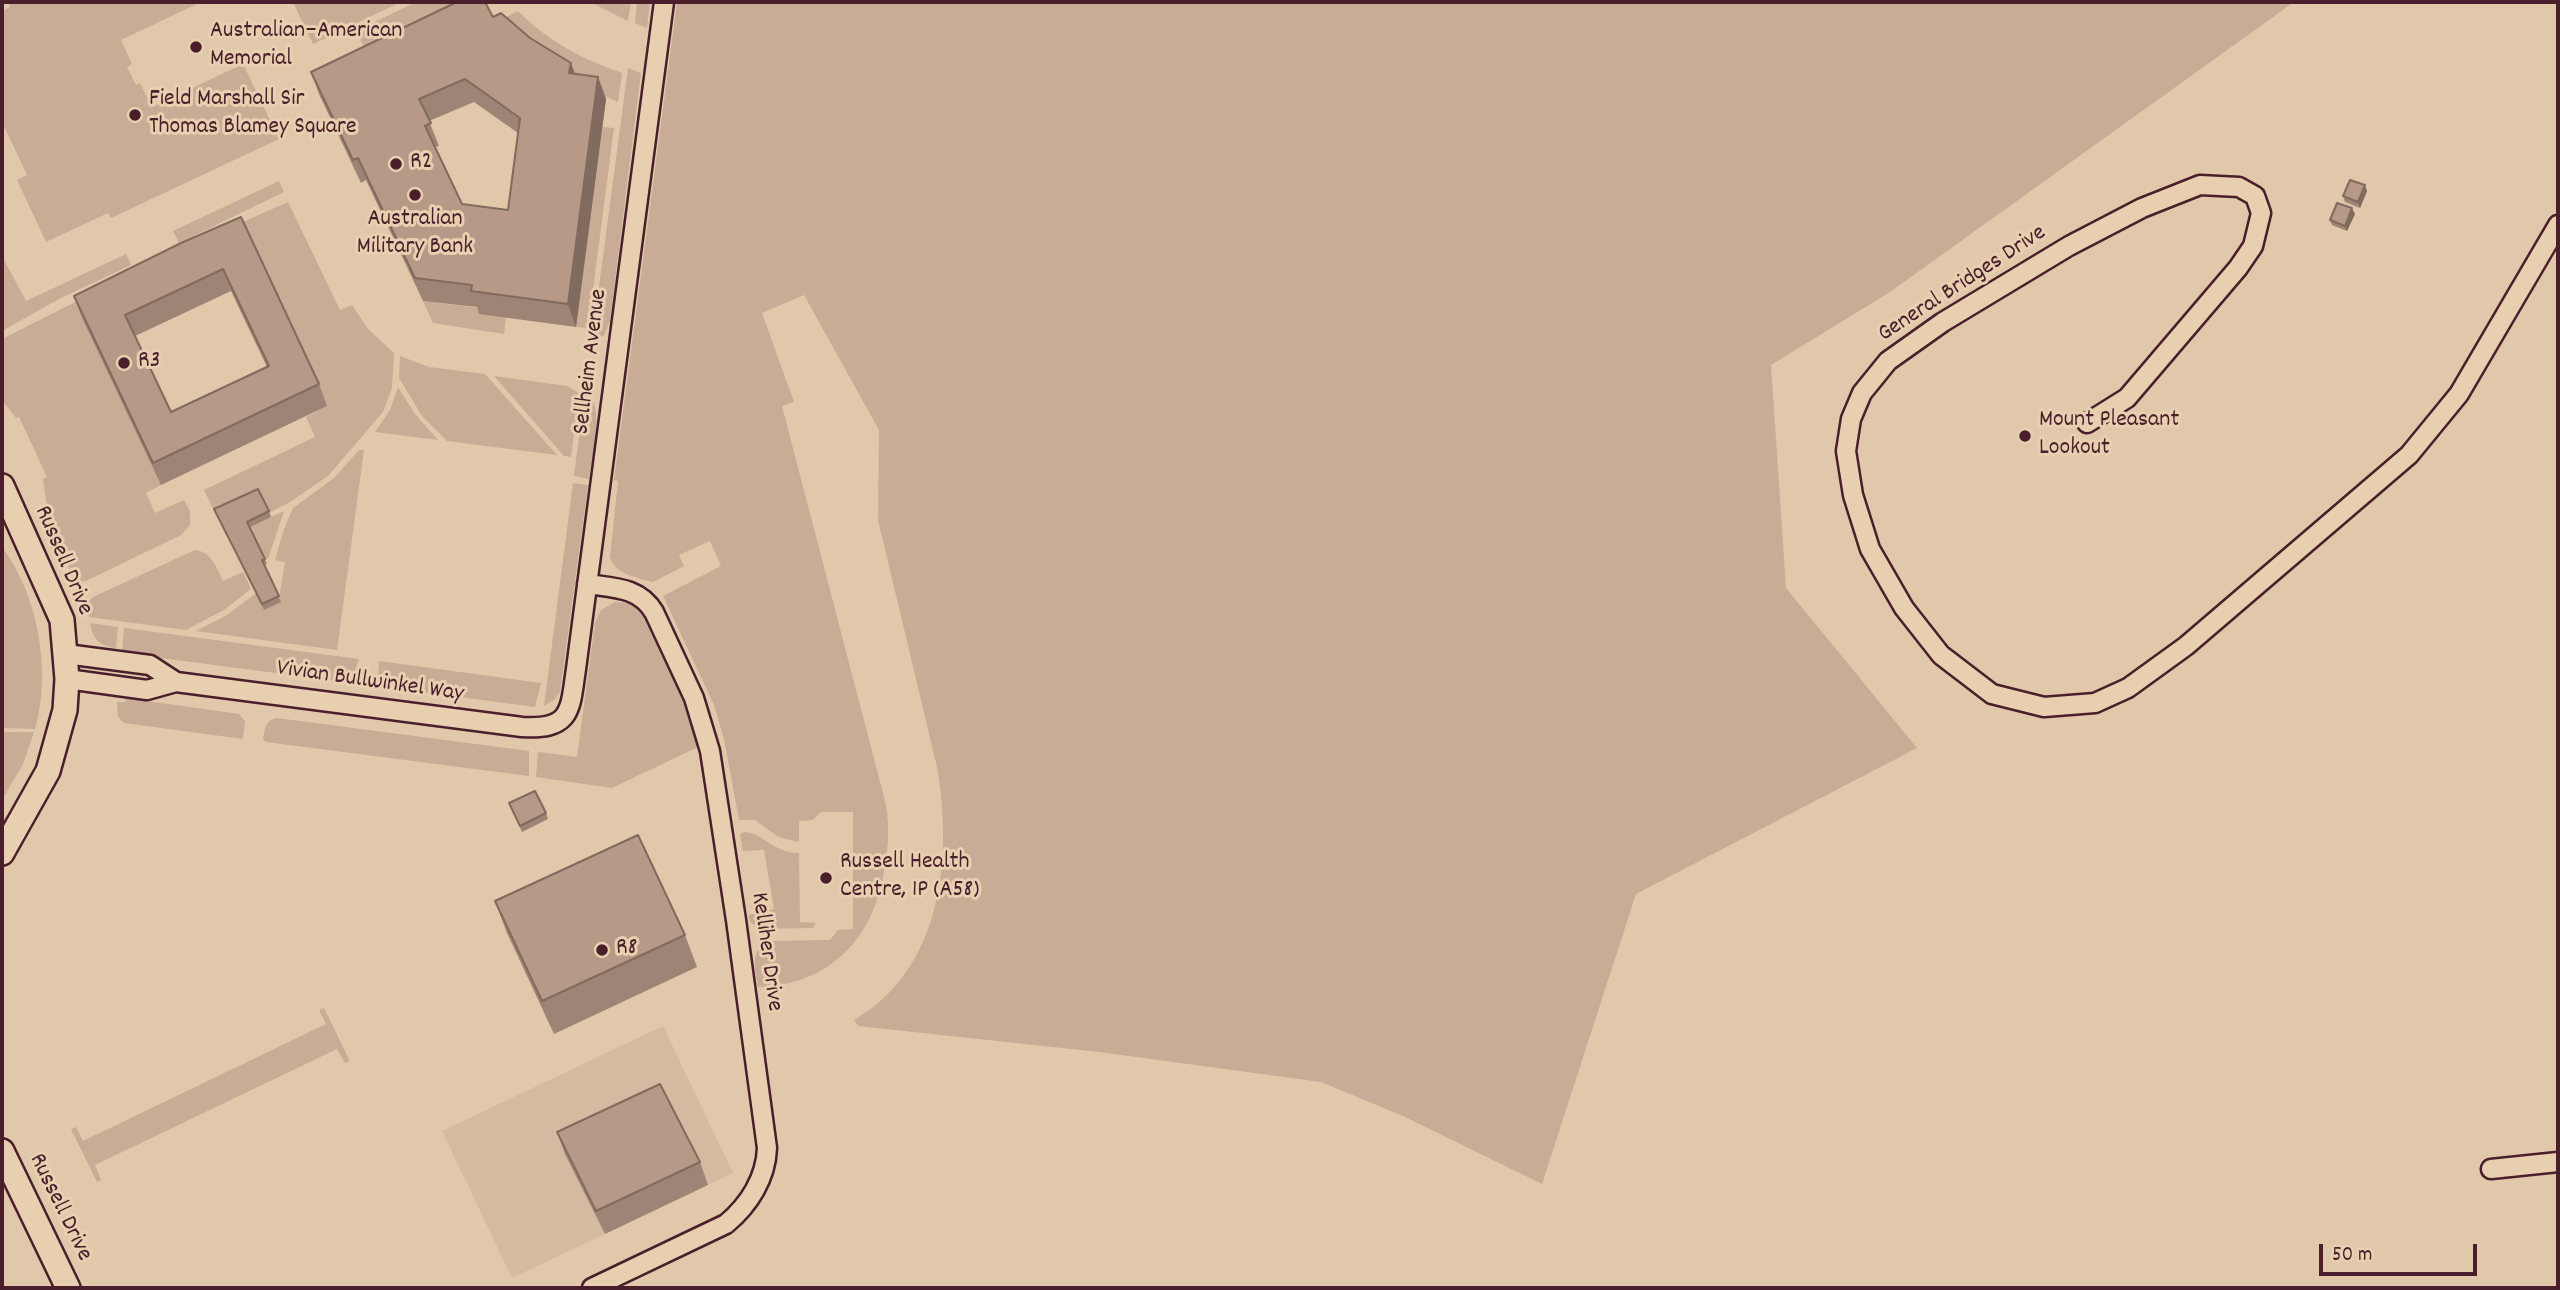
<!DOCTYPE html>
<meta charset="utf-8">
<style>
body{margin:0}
#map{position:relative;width:2560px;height:1290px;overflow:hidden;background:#e1c8ab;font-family:Dekko,sans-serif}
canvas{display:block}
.frame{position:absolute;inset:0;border:4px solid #4a1f2b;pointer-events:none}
.scale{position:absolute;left:2319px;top:1244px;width:158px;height:32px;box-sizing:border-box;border:4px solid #4a1f2b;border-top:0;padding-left:9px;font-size:21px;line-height:24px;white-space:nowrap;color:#4a1f2b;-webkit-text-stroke:5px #e7cfb0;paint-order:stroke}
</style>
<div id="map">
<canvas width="2560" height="1290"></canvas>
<div class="frame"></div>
<div class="scale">50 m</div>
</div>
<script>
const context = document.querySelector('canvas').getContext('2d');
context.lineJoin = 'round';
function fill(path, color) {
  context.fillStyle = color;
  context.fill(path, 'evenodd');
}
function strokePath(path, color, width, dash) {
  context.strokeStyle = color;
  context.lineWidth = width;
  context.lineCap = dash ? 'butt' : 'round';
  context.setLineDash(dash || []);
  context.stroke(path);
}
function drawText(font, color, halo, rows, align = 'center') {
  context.font = font + ' Dekko,sans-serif';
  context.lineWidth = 6;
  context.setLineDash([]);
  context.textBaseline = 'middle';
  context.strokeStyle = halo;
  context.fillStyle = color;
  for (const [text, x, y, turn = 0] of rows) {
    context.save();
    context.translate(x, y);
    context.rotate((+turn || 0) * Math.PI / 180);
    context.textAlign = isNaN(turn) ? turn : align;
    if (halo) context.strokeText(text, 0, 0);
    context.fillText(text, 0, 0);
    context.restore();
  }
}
const built = new Path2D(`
 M 663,1026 L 733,1173 L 512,1278 L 442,1131 Z`);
const green = new Path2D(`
 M 8,2 L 201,2 L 121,40 L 132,64 L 127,67 L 136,85 L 140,83 L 152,107 L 243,64 L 279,139 L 111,218 L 108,213 L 46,242 L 17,180 L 27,175 L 2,122 L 2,11 L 10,7 Z
 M 293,2 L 401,2 L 313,44 Z
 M 416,2 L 473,2 L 367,52 L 356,31 Z
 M 590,2 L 631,2 L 628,21 Z
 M 637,2 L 650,2 L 647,28 L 635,23 Z
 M 677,2 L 2294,2 L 1890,292 L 1771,365 L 1786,588 L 1917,748 L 1636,894 L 1542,1184 L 1403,1116 L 1321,1082 L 1099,1052 L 858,1026 L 854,1020 C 942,969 953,858 937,767 L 878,520 L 879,430 L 804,295 L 762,313 L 794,402 L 782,406 L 884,797 C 890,820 889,843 885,866 C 875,936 832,985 758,987 C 755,968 749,952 768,941 L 830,940 L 838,930 L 853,929 L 853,812 L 821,812 L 813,820 L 799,821 L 799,842 L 778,837 L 755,820 L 739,820 L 724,739 L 714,705 L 663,596 L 721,566 L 710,541 L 679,555 L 684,566 L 653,582 C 637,578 615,574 610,557 L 618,481 L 614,480 Z
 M 518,11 C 546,40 584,60 622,73 L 618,102 L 596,92 L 498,21 Z
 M 628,68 L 641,73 L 610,321 L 604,335 L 591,347 Z
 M 602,127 L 614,128 L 588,328 L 576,327 Z
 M 279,181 L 284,192 L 179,243 L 173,231 Z
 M 288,202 L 340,310 L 352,305 L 368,329 L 394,353 L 392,388 L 383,412 L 328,476 L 290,502 L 269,513 L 260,495 L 216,515 L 204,490 L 315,437 L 306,417 L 327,406 L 202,240 Z
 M 126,254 L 131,265 L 59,299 L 2,331 L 2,256 L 26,301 Z
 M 115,282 L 81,316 L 161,485 L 146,493 L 155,513 L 184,500 L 190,511 L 190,525 L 181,535 L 86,581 L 76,583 L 50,528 L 43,479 L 47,477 L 19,417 L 16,418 L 2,400 L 2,339 Z
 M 423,301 L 480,308 L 506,317 L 504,334 L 433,323 Z
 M 400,356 L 429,367 L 485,374 L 557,455 L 447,441 L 422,416 L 399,378 Z
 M 494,376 L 567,386 L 579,393 L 571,457 L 564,456 Z
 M 398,387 L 415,414 L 438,440 L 375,432 L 390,410 Z
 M 585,389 C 606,405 592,454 589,479 L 574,476 Z
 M 359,450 L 364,450 L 337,650 L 196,631 L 227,615 L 256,593 L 279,598 L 285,562 L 275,560 L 284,529 L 293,508 L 334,478 Z
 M 573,483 L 588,485 L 560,692 L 555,699 L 544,706 Z
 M 284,511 L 268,559 L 264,559 L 249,527 Z
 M 2,547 C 38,595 52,671 35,729 L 2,728 Z
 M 195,550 C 212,552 216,567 223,581 L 243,572 L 251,589 L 224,610 L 186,630 L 89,617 L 86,604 L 93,597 Z
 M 615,602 L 630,603 L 641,612 L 683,701 L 698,747 L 612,788 L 536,777 L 538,752 L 577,757 L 595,623 L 601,610 Z
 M 90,623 L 118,627 L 116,648 C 100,646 93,640 90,623 Z
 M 124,628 L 359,659 L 353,678 L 345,682 L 122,653 Z
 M 379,662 L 379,661 L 541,683 L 535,707 L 384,687 L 378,679 Z
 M 126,698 L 239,714 L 245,721 L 243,739 L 124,723 L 118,717 L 117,702 L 125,702 Z
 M 277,718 L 529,751 L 529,776 L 266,742 L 263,739 C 265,729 265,720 277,718 Z
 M 2,732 L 34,732 L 23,764 L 2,800 Z
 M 744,832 C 764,833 773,853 799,853 L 800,922 L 816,923 L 813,928 L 761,929 L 751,923 L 748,915 L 774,909 L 764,850 L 743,851 L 740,834 Z
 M 324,1008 L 350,1061 L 345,1063 L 337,1049 L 95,1165 L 101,1180 L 97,1182 L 71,1129 L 76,1127 L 83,1141 L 326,1024 L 319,1010 Z`);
const minor = new Path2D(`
 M 2087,423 L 2127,398 L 2238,268 L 2253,246 L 2261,213 L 2255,196 L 2239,187 L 2200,185 L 2142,208 L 2069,246 L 1943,322 L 1888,361 L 1862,393 L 1851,419 L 1846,451 L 1853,495 L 1870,549 L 1904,608 L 1941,655 L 1992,694 L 2044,707 L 2095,703 L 2128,688 L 2186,646 L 2409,455 L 2459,394 L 2558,225
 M 587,584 C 614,588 639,587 654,612 L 694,698 L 710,751 L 736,920 L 767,1148 C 766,1178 749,1205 726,1224 L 592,1288
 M 66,654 L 150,665 L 176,682
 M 67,679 L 147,690 L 176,682 L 522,727 C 572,730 570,710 576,669 L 664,2
 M 2491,1169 L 2558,1162`);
const tertiary = new Path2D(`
 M 2,486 L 62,620 L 67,679 L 65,710 L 48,771 L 2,853
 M 2,1151 L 68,1288`);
const wall = new Path2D(`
 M 493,17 L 530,38 L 575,74 L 598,77 L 606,99 L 576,327 L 479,314 L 477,307 L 423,301 L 366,180 L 361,183 L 319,94 L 311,72 ZM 474,102 L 518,133 L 508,210 L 462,204 L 435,147 L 439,146 L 429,121 Z
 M 2367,191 L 2360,208 L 2345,202 L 2343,196 Z
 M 2355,214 L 2347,231 L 2332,225 L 2330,220 Z
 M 241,217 L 319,384 L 327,406 L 161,485 L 82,318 L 74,296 ZM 231,291 L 267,367 L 171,412 L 135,336 Z
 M 214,509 L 269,511 L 271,517 L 250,527 L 265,559 L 267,564 L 264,565 L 281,602 L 264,610 Z
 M 509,803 L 546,813 L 548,819 L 522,832 Z
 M 495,901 L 685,935 L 697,967 L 554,1034 L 507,933 Z
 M 557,1132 L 700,1162 L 708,1185 L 605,1234 L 565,1154 Z`);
const shadedWall = new Path2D(`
 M 571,63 L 579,85 L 569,73 Z
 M 598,77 L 606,99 L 576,327 L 568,304 Z
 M 2365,185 L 2367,191 L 2360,208 L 2358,202 Z
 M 2352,208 L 2355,214 L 2347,231 L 2345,226 Z`);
const building = new Path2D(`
 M 457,2 L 485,2 L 493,17 L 501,13 L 530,38 L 571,63 L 569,73 L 598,77 L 568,304 L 471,291 L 472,285 L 415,278 L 358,158 L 353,160 L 311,72 ZM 465,79 L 520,118 L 508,210 L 462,204 L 425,126 L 431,123 L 419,99 Z
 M 2350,180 L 2365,185 L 2358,202 L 2343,196 Z
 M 2337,203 L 2352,208 L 2345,226 L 2330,220 Z
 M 241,217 L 319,384 L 153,463 L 74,296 L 181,243 ZM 223,269 L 269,366 L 171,412 L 125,315 Z
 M 258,489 L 269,511 L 247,522 L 265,559 L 262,560 L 279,596 L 262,604 L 214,509 Z
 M 535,791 L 546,813 L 520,826 L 509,803 Z
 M 638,835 L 685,935 L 542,1001 L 495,901 Z
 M 660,1084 L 700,1162 L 596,1211 L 557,1132 Z`);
const markers = [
 [196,47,7,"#4a1f2b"],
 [135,115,7,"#4a1f2b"],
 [396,164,7,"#4a1f2b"],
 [415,195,7,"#4a1f2b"],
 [124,363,7,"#4a1f2b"],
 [2025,436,7,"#4a1f2b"],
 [826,878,7,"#4a1f2b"],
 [602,950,7,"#4a1f2b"]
];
const poiNames = [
 ["Australian–American",210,33],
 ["Memorial",210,61],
 ["Field Marshall Sir",149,101],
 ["Thomas Blamey Square",149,129],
 ["R2",410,164],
 ["Australian",415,221,"center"],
 ["Military Bank",415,249,"center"],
 ["R3",138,363],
 ["Mount Pleasant",2039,422],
 ["Lookout",2039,450],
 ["Russell Health",840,864],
 ["Centre, 1P (A58)",840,892],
 ["R8",616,950]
];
const streetNames = [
 ["General Bridges Drive",1963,285,-33],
 ["Sellheim Avenue",592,362,-83],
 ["Russell Drive",62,561,67],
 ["Vivian Bullwinkel Way",370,683,8],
 ["Kelliher Drive",765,952,82],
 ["Russell Drive",59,1208,64]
];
fill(built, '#d4baa0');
fill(green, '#c8ac95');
strokePath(minor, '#4a1f2b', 23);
strokePath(tertiary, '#4a1f2b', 28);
strokePath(minor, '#e7cfb0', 18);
strokePath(tertiary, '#e7cfb0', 23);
fill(wall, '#9d8474');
fill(shadedWall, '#806b5e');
fill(building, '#b79987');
strokePath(building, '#806b5e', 2);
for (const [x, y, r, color] of markers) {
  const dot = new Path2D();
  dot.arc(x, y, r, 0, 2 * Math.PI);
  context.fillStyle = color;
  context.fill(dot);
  strokePath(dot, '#e7cfb0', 2.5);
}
drawText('24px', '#4a1f2b', '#e7cfb0', poiNames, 'left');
drawText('24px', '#4a1f2b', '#e7cfb0', streetNames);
</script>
